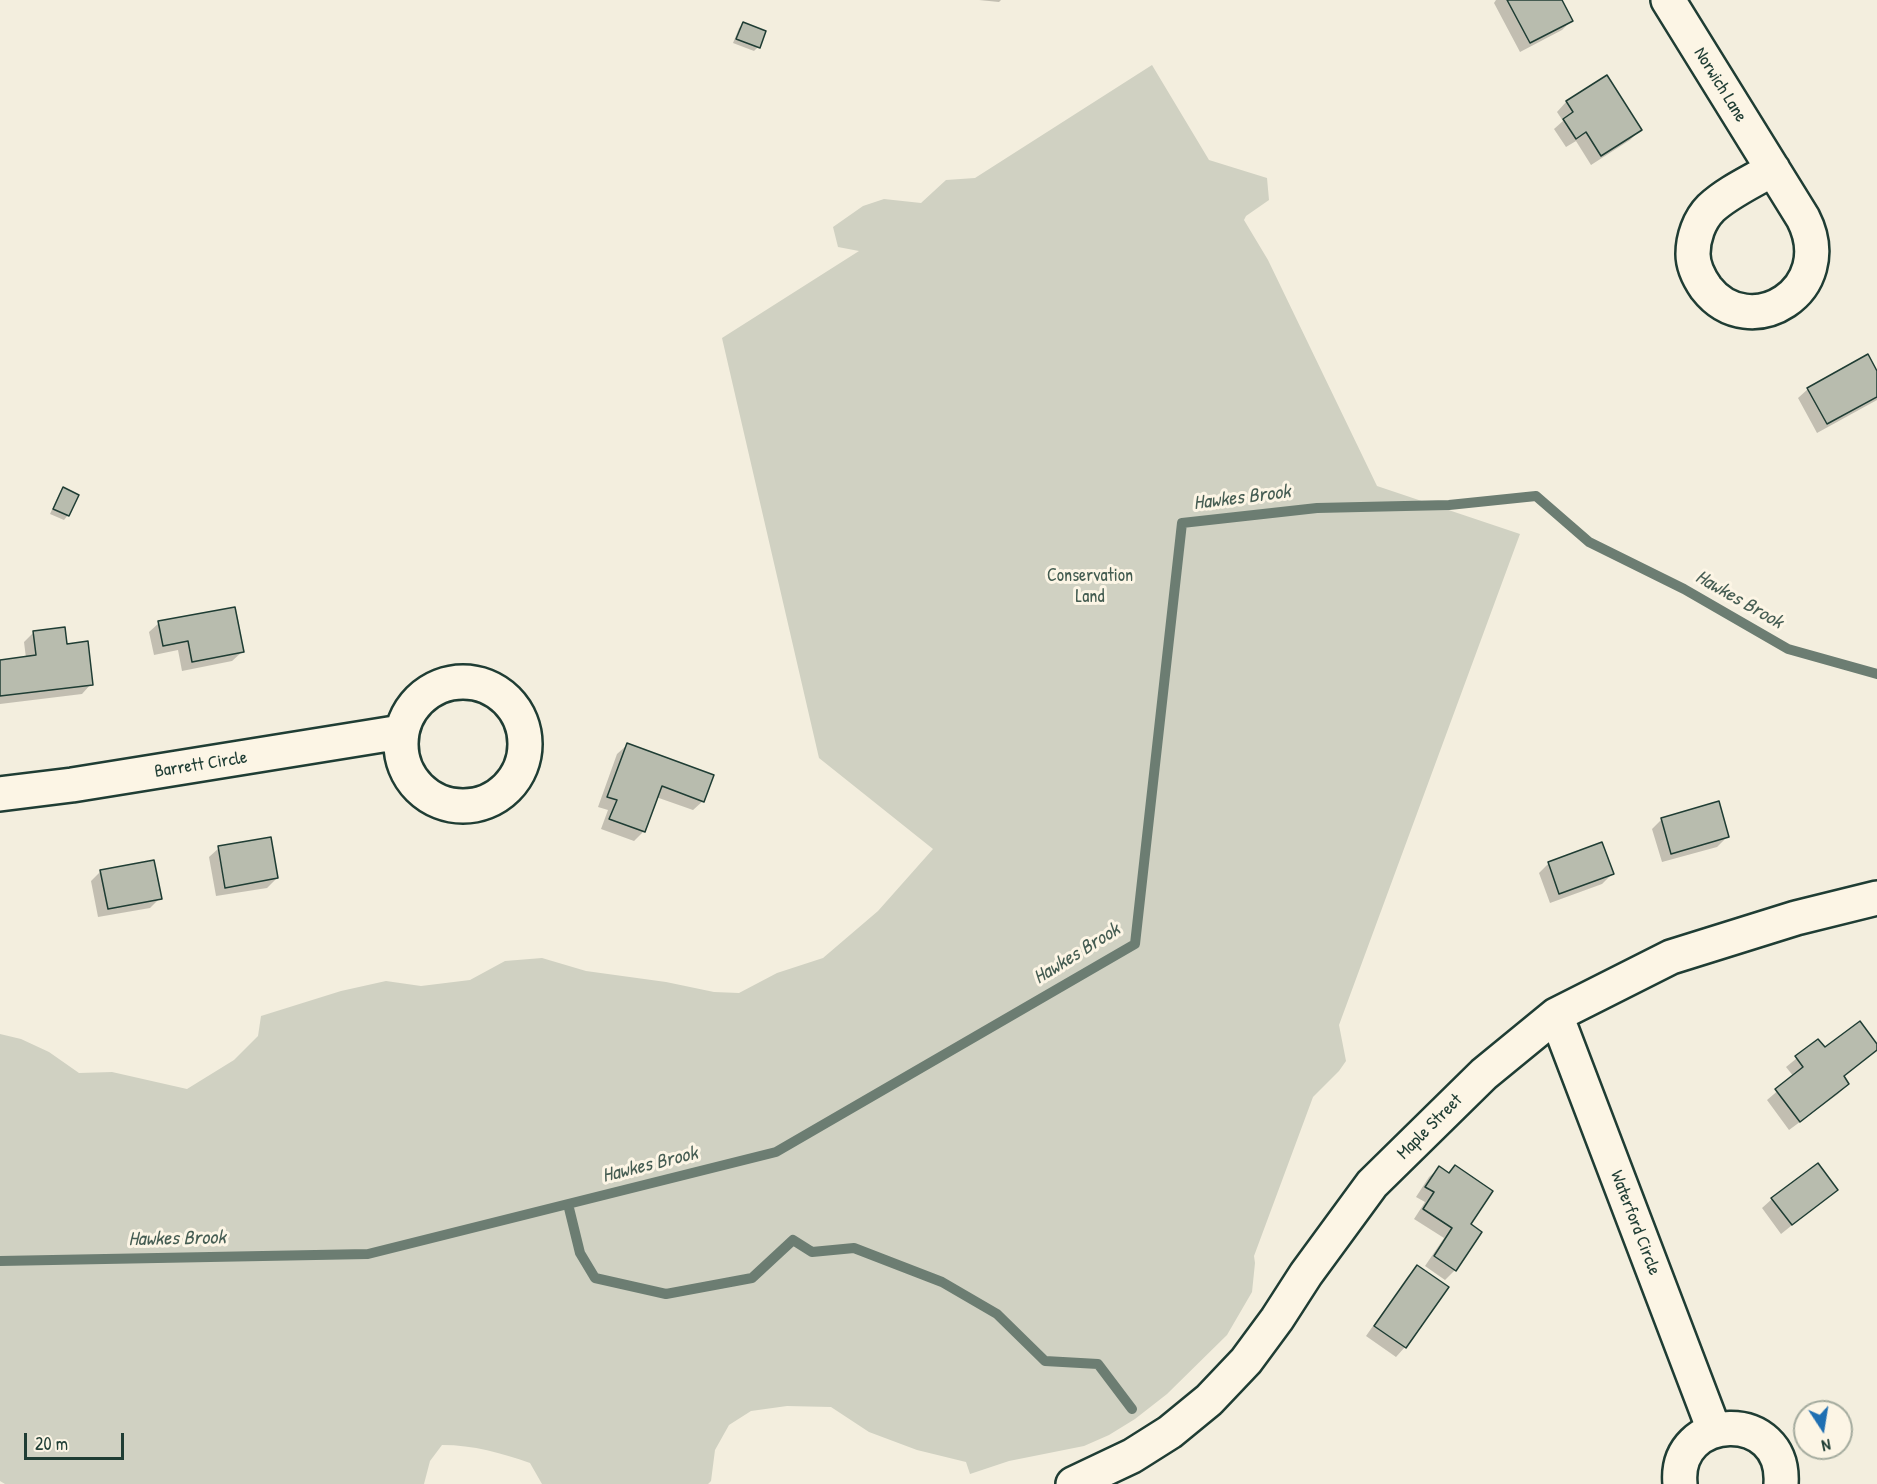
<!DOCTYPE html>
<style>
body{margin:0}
#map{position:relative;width:1877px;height:1484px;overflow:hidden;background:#f3eede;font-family:"Patrick Hand",sans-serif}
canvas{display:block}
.north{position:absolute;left:1793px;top:1400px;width:60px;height:60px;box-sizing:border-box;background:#fcf5e5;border:2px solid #a4ab9e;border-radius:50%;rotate:168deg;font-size:16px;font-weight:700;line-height:24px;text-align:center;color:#1f3d34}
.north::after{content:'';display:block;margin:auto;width:21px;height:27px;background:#1f6fb2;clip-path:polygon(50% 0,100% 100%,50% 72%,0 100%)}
.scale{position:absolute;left:24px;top:1433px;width:100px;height:27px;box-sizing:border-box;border:3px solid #1f3d34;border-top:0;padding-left:8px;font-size:18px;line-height:21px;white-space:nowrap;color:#1f3d34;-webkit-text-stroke:4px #fcf5e5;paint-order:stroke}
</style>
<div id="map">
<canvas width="1877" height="1484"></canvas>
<div class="north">N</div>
<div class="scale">20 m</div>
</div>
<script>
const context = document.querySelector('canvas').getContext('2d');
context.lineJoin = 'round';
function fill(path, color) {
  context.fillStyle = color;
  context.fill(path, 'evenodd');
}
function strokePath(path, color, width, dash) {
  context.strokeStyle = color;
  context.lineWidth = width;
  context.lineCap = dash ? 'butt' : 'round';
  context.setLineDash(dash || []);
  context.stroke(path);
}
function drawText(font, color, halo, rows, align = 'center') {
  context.font = font + ' "Patrick Hand",sans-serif';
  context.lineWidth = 6;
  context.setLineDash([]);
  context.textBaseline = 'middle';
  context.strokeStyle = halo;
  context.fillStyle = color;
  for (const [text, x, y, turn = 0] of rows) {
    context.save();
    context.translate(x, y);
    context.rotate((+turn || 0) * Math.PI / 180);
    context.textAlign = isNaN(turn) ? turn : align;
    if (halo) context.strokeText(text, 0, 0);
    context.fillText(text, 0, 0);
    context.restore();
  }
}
const green = new Path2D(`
 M 1152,65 L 1209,160 L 1267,178 L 1269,200 L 1246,216 L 1244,220 L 1268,260 L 1377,486 L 1520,534 L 1339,1025 L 1346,1061 L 1339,1071 L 1313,1097 L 1254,1256 L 1255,1263 L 1252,1292 L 1227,1335 L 1167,1394 L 1135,1419 L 1109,1435 L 1084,1446 L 1009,1461 L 970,1474 L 966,1462 L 917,1450 L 869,1432 L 831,1407 L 787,1406 L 751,1411 L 729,1425 L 715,1450 L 711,1481 L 708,1484 L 542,1484 L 530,1463 C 501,1453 474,1445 442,1445 L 430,1461 L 424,1484 L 5,1484 L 0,1481 L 0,1034 L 21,1039 L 49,1052 L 79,1073 L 112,1072 L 187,1089 L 234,1060 L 258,1036 L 261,1016 L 341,991 L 386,981 L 421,986 L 470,980 L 505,961 L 542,958 L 586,971 L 666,982 L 714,992 L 739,993 L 777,973 L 823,958 L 878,911 L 933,849 L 819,758 L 722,338 L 859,251 L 838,247 L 833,227 L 863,206 L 884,199 L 921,203 L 946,180 L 975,178 Z`);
const shadow = new Path2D(`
 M 979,0 L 1001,0 L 999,2 Z
 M 1496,0 L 1561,0 L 1571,21 L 1562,30 L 1520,52 L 1494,3 Z
 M 743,24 L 758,47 L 754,51 L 733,43 L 739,28 Z
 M 1607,77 L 1640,130 L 1630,140 L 1591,165 L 1576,141 L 1566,147 L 1554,129 L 1563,121 L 1557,112 L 1566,102 Z
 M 1877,374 L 1877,400 L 1817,433 L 1798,398 L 1808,389 Z
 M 64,489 L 68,515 L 64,520 L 50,514 L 59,494 Z
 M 159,623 L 242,652 L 232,661 L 182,671 L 178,650 L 154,655 L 149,632 Z
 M 34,632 L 66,646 L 91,684 L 82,694 L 0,704 L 0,661 L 26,658 L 24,642 Z
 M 627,745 L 703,801 L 693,810 L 656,797 L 643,832 L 634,841 L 601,829 L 608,810 L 598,807 L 617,754 Z
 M 1662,819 L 1727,837 L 1717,847 L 1662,862 L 1652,829 Z
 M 219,848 L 277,878 L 267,888 L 216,896 L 209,857 Z
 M 1549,863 L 1612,874 L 1602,884 L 1550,903 L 1539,873 Z
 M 101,871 L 160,898 L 150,908 L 98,917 L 91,881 Z
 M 1818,1041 L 1824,1049 L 1877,1047 L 1877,1049 L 1843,1077 L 1848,1084 L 1838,1094 L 1789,1130 L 1767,1100 L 1794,1077 L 1786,1067 Z
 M 1455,1167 L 1469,1225 L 1455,1270 L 1445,1280 L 1425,1266 L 1444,1238 L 1414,1219 L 1425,1202 L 1416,1197 L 1429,1177 L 1439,1168 L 1448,1174 Z
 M 1836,1190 L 1781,1234 L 1762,1208 L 1772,1199 Z
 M 1417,1267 L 1405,1347 L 1396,1357 L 1366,1336 L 1408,1276 Z`);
const stream = new Path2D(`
 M 568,1204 L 580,1253 L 595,1278 L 666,1294 L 752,1278 L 793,1240 L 812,1252 L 854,1248 L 942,1282 L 997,1314 L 1045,1361 L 1098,1364 L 1132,1409
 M 0,1261 L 368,1254 L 776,1152 L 1135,944 L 1182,523 L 1317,508 L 1449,505 L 1536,496 L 1589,542 L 1684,589 L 1788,649 L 1877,674`);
const building = new Path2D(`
 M 1507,0 L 1562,0 L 1573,21 L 1530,43 Z
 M 743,22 L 766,31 L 760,48 L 736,39 Z
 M 1607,75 L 1642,130 L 1601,156 L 1586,132 L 1576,139 L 1563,119 L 1573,112 L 1566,101 Z
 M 1868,354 L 1877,371 L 1877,397 L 1827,424 L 1807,388 Z
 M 63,487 L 79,495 L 69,516 L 53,509 Z
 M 235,607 L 244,652 L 192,662 L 188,641 L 163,646 L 158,621 Z
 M 65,627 L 67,644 L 88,641 L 93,685 L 0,696 L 0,660 L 36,655 L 33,631 Z
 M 627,743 L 714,775 L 704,802 L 662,786 L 645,832 L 609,819 L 617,800 L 607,797 Z
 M 1719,801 L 1729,837 L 1671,854 L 1661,818 Z
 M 271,837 L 278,878 L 225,888 L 218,846 Z
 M 1602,842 L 1614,874 L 1559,894 L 1548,862 Z
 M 154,860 L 162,899 L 108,909 L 100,870 Z
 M 1860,1021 L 1877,1044 L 1877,1050 L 1844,1076 L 1849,1084 L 1800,1122 L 1775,1089 L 1803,1067 L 1795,1056 L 1818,1039 L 1825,1047 Z
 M 1818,1163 L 1838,1190 L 1792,1225 L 1771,1198 Z
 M 1455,1165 L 1493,1191 L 1471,1224 L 1482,1232 L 1456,1271 L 1434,1256 L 1452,1228 L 1423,1209 L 1434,1192 L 1425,1187 L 1439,1166 L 1449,1173 Z
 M 1417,1265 L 1449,1287 L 1406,1348 L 1374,1326 Z`);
const minor = new Path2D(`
 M 1668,0 L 1803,218 C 1840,290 1750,345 1706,288 C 1699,278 1693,267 1693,254 C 1693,238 1699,220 1711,208 C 1728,192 1753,181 1773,169
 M401 744a62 62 0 1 1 124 0a62 62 0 1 1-124 0Z
 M 0,794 L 72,785 L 401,732
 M 1556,1015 L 1714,1430
 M 1073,1484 L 1132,1456 L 1170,1432 L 1209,1400 L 1246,1361 L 1277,1319 L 1306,1274 L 1372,1184 L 1484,1074 L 1556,1015 L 1671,957 L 1796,918 L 1877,898
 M 1680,1484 C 1673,1412 1786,1408 1781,1484`);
const streetNames = [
 ["Norwich Lane",1720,85,58],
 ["Barrett Circle",201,765,-9],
 ["Maple Street",1430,1127,-45],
 ["Waterford Circle",1635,1223,69]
];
const parkNames = [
 ["Conservation",1090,576],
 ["Land",1090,597]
];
const waterNames = [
 ["Hawkes Brook",1242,498,-7],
 ["Hawkes Brook",1739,600,30],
 ["Hawkes Brook",1077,954,-32],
 ["Hawkes Brook",650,1165,-14],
 ["Hawkes Brook",177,1239,-1]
];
fill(green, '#d0d1c2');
fill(shadow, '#0003');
strokePath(stream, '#6c7d72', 10);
fill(building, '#b8bcae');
strokePath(building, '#1f3d34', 1.5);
strokePath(minor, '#1f3d34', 38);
strokePath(minor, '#fcf5e5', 33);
drawText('18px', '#1f3d34', '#fcf5e5', streetNames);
drawText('18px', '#425b50', '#fcf5e5', parkNames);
drawText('italic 20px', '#465d53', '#fcf5e5', waterNames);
</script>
